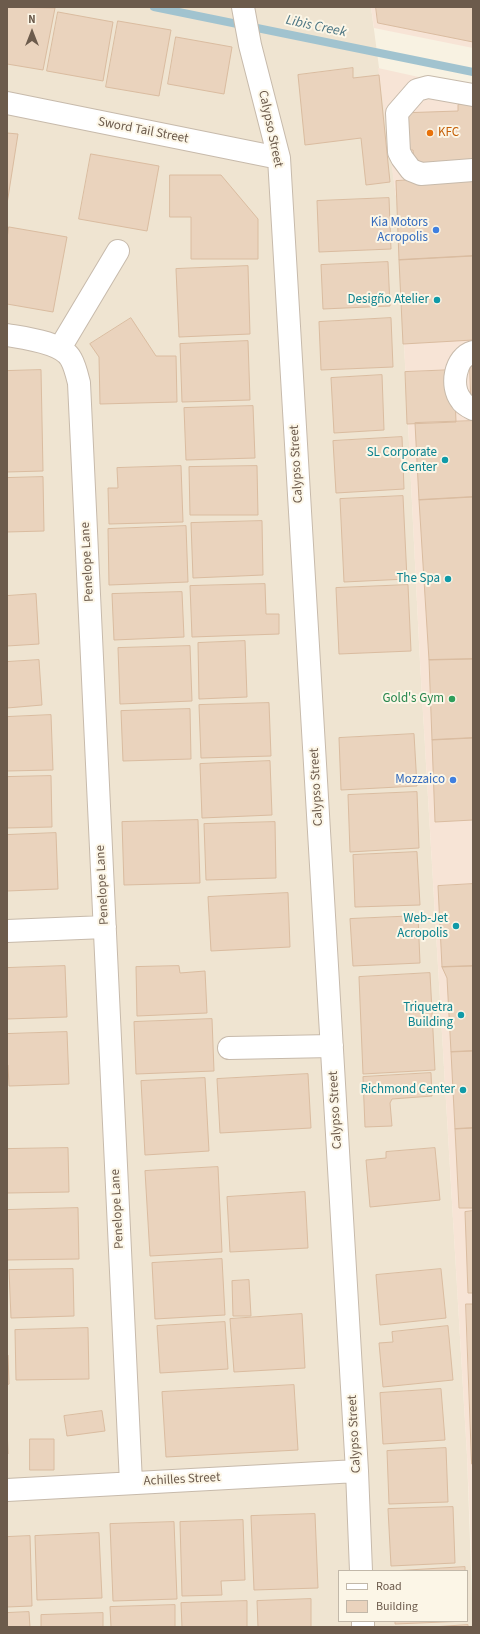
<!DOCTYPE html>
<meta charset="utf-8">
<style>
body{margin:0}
#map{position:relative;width:480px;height:1634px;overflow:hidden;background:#f8f2e2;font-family:"Source Sans 3",sans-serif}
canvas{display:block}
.frame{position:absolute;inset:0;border:8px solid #6c5b4c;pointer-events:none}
.legend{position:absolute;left:338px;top:1570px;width:130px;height:52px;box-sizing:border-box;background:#fcf6e7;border:1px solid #c2b8a9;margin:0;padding:5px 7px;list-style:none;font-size:12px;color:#6c5b4c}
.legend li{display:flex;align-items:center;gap:8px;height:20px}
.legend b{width:20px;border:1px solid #c2b8a9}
.north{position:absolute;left:12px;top:12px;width:40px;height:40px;-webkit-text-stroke:3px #fcf6e7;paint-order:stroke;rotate:0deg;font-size:11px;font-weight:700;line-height:16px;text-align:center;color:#6c5b4c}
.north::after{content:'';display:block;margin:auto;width:14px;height:18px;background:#6c5b4c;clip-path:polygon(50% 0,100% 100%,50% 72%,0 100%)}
</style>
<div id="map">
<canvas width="480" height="1634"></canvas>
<div class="frame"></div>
<ul class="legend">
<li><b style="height:5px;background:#fff"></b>Road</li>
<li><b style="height:11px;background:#ead3bd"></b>Building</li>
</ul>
<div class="north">N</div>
</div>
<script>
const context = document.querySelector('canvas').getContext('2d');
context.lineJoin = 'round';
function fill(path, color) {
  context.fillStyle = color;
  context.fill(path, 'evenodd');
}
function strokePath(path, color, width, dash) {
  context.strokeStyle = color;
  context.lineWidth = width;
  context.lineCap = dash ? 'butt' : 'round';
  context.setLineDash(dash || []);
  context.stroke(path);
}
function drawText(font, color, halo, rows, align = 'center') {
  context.font = font + ' "Source Sans 3",sans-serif';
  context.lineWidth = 4;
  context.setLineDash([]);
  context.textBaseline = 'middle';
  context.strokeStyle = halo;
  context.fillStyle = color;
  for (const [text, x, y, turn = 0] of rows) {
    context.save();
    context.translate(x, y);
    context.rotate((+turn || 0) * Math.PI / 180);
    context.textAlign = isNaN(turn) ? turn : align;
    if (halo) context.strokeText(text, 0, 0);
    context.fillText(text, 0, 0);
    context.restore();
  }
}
const residential = new Path2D(`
 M 7,7 L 371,7 L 397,204 L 420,662 L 467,1455 L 473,1627 L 7,1627 ZM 339,1571 L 467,1571 L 467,1621 L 339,1621 Z`);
const commercial = new Path2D(`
 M 371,7 L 473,7 L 473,48 L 374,28 Z
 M 378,68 L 473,89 L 473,1594 L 467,1455 L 420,662 L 397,204 Z`);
const stream = new Path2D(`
 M 154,7 L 473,72`);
const building = new Path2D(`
 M 7,7 L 55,8 L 43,70 L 7,64 Z
 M 376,7 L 473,7 L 473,42 L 378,23 Z
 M 58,12 L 113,22 L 103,81 L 47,71 Z
 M 118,21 L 171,30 L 159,96 L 106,87 Z
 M 176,37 L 232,47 L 224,94 L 168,84 Z
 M 353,68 L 353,78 L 379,75 L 390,182 L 366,185 L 361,138 L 305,145 L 298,75 Z
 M 473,104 L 473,162 L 414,164 L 413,150 L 400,150 L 399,113 L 458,111 L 458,105 Z
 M 7,133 L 18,134 L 7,204 Z
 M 91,154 L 159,166 L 147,231 L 79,219 Z
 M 170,175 L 221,175 L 258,219 L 258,259 L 191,259 L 191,217 L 170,217 Z
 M 473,177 L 473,256 L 399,260 L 396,181 Z
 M 389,198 L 391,249 L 319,252 L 317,201 Z
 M 9,227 L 67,237 L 53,312 L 7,304 L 7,239 Z
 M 473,256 L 473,340 L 403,344 L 399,260 Z
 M 388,262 L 390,306 L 323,309 L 321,265 Z
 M 248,266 L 250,334 L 179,337 L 176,269 Z
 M 131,318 L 156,356 L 176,356 L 177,402 L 100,404 L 99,357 L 90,344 Z
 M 391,318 L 393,367 L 321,370 L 319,322 Z
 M 248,341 L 250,400 L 182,402 L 180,344 Z
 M 470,366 L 473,366 L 473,396 L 471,397 Z
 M 41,370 L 43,471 L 7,472 L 7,371 Z
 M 454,370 L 456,422 L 407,424 L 405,372 Z
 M 382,375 L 384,430 L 334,433 L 331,378 Z
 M 253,406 L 255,458 L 186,460 L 184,408 Z
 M 473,421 L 473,497 L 419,500 L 415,423 Z
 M 402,437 L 404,489 L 336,493 L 333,441 Z
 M 181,466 L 183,522 L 109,524 L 108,488 L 118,488 L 117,468 Z
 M 257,466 L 258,515 L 190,515 L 189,467 Z
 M 43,477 L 44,531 L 7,532 L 7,478 Z
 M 403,496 L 407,579 L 344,582 L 340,499 Z
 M 473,497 L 473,659 L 429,660 L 419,500 Z
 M 262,521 L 263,575 L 193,578 L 191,523 Z
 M 186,526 L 188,582 L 109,585 L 108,529 Z
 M 265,584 L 266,614 L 279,614 L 279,634 L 192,637 L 190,586 Z
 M 408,585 L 411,651 L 339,654 L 336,588 Z
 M 182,592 L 184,637 L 114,640 L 112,594 Z
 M 36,594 L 39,644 L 7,646 L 7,596 Z
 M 245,641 L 247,697 L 199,699 L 198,643 Z
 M 190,646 L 192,701 L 120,704 L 118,648 Z
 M 473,659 L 473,738 L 432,740 L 429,660 Z
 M 39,660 L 42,705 L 7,708 L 7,662 Z
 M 269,703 L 271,756 L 201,758 L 199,705 Z
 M 190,709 L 191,759 L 123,761 L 121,711 Z
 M 51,715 L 53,770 L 7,771 L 7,717 Z
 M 414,734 L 417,786 L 341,790 L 339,738 Z
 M 473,738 L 473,820 L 435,822 L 432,740 Z
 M 270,761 L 272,815 L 202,818 L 200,764 Z
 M 51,776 L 52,827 L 7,828 L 7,777 Z
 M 417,792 L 419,848 L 350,852 L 348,795 Z
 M 198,820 L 200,883 L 124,885 L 122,822 Z
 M 275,822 L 276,878 L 206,880 L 204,824 Z
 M 56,833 L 58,889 L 7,891 L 7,835 Z
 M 417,852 L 420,905 L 355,907 L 353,855 Z
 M 473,884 L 473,966 L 442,967 L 438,886 Z
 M 288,893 L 290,947 L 211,951 L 208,897 Z
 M 418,916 L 420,963 L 353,966 L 350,919 Z
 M 65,966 L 67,1017 L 7,1019 L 7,968 Z
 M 179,966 L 180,973 L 205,971 L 207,1013 L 137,1016 L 136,967 Z
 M 473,966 L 473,1051 L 451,1052 L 447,978 L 442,967 Z
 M 430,973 L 435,1070 L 363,1074 L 359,977 Z
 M 212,1019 L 214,1071 L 136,1074 L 134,1022 Z
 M 67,1032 L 69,1084 L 9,1086 L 8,1065 L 7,1065 L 7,1034 Z
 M 473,1051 L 473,1128 L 455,1129 L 451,1052 Z
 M 431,1073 L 432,1096 L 392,1099 L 390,1103 L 392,1126 L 365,1127 L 363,1077 Z
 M 308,1074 L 311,1128 L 220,1133 L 217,1079 Z
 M 205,1078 L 209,1151 L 145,1155 L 141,1081 Z
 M 473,1128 L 473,1208 L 459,1208 L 455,1129 Z
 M 68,1148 L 69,1192 L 7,1193 L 7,1149 Z
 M 435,1148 L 440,1200 L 370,1207 L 366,1160 L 386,1158 L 386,1152 Z
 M 218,1167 L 222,1252 L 150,1256 L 145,1171 Z
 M 305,1192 L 308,1248 L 230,1252 L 227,1197 Z
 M 78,1208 L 79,1259 L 7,1260 L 7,1210 Z
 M 473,1211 L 473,1293 L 468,1293 L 465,1212 Z
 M 222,1259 L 225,1315 L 155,1319 L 152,1263 Z
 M 73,1269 L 74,1316 L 11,1318 L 9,1270 Z
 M 441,1269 L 446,1318 L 380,1325 L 376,1275 Z
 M 249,1280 L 251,1316 L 233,1316 L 232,1281 Z
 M 466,1304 L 473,1304 L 473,1464 L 472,1464 Z
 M 302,1314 L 305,1368 L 234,1372 L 230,1319 Z
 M 225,1322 L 228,1369 L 160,1373 L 157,1326 Z
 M 448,1326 L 453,1380 L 383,1387 L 379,1343 L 393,1342 L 392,1332 Z
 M 88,1328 L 89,1379 L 16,1380 L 15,1330 Z
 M 7,1355 L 8,1355 L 9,1384 L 7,1385 Z
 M 294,1385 L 298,1450 L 166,1457 L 162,1392 Z
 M 441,1389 L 445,1440 L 383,1444 L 380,1393 Z
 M 102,1411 L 105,1431 L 67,1436 L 64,1416 Z
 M 7,1425 L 8,1454 L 7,1454 Z
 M 30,1439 L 54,1439 L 54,1470 L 30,1470 Z
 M 446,1448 L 448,1502 L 389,1504 L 387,1451 Z
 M 453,1507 L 455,1563 L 391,1566 L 388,1509 Z
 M 315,1514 L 318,1588 L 254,1590 L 251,1516 Z
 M 243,1520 L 245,1580 L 221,1581 L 222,1595 L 182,1596 L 180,1522 Z
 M 174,1522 L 177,1599 L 113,1601 L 110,1524 Z
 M 99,1533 L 102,1598 L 37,1600 L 35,1536 Z
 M 30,1536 L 32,1606 L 7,1607 L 7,1537 Z
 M 465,1567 L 465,1571 L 392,1571 Z
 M 311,1599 L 311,1627 L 258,1627 L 257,1601 Z
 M 247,1601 L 247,1627 L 182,1627 L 181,1603 Z
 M 175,1605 L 175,1627 L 111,1627 L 110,1607 Z
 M 29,1612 L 30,1627 L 7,1627 L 7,1613 Z
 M 103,1613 L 103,1627 L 41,1627 L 41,1615 Z
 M 467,1618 L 467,1621 L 395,1624 L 395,1621 L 467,1621 Z
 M 468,1625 L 468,1627 L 432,1627 Z`);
const minor = new Path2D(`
 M 243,7 L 250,45 L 279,158 L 357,1471 L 361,1571
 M 473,95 L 428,87 L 417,90 L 397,113 L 399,152 L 402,158 L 411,170 L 421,174 L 473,170
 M 7,103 L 279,158
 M 7,335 C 24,338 62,342 71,359 C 75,366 77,375 79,383 L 131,1483
 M 60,348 L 118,251
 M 473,352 C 455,357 450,386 461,400 C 463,404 469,407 473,409
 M 7,931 L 105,927
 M 229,1048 L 332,1046
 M 7,1490 L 357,1471
 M 363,1621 L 363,1627`);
const markers = [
 [430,133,4,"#e8710a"],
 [436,230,4,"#3f7fe0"],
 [437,300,4,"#0f9aa8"],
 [445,460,4,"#0f9aa8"],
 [448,579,4,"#0f9aa8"],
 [452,699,4,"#2e9e5b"],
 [453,780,4,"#3f7fe0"],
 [456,926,4,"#0f9aa8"],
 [461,1015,4,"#0f9aa8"],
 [463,1090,4,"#0f9aa8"]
];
const streetNames = [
 ["Calypso Street",270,129,78],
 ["Sword Tail Street",143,131,11],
 ["Calypso Street",297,464,-93],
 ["Penelope Lane",88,562,-93],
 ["Calypso Street",317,787,-93],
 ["Penelope Lane",103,885,-93],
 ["Calypso Street",336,1110,-93],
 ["Penelope Lane",118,1209,-93],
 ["Calypso Street",355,1434,-93],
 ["Achilles Street",182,1480,-3]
];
const foodNames = [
 ["KFC",438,133]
];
const shopNames = [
 ["Kia Motors",428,223],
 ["Acropolis",428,238],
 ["Mozzaico",445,780]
];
const cultureNames = [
 ["Desigño Atelier",429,300],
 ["SL Corporate",437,453],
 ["Center",437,468],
 ["The Spa",440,579],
 ["Web-Jet",448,919],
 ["Acropolis",448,934],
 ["Triquetra",453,1008],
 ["Building",453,1023],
 ["Richmond Center",455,1090]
];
const leisureNames = [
 ["Gold's Gym",444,699]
];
const waterNames = [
 ["Libis Creek",316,27,12]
];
fill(residential, '#efe4d1');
fill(commercial, '#f7e4d6');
strokePath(stream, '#a1c3cf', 8);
fill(building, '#ead3bd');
strokePath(building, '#dabca0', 1);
strokePath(minor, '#c7baab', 24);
strokePath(minor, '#fff', 22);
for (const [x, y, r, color] of markers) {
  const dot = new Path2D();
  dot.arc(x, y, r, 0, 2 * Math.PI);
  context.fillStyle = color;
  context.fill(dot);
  strokePath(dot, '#fcf6e7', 1.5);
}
drawText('13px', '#6c5b4c', '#fcf6e7', streetNames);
drawText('13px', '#c56008', '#fcf6e7', foodNames, 'left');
drawText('13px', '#366cbe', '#fcf6e7', shopNames, 'right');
drawText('13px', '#0d838f', '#fcf6e7', cultureNames, 'right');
drawText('13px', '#27864d', '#fcf6e7', leisureNames, 'right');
drawText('italic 14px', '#4c7583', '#fcf6e7', waterNames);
</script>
